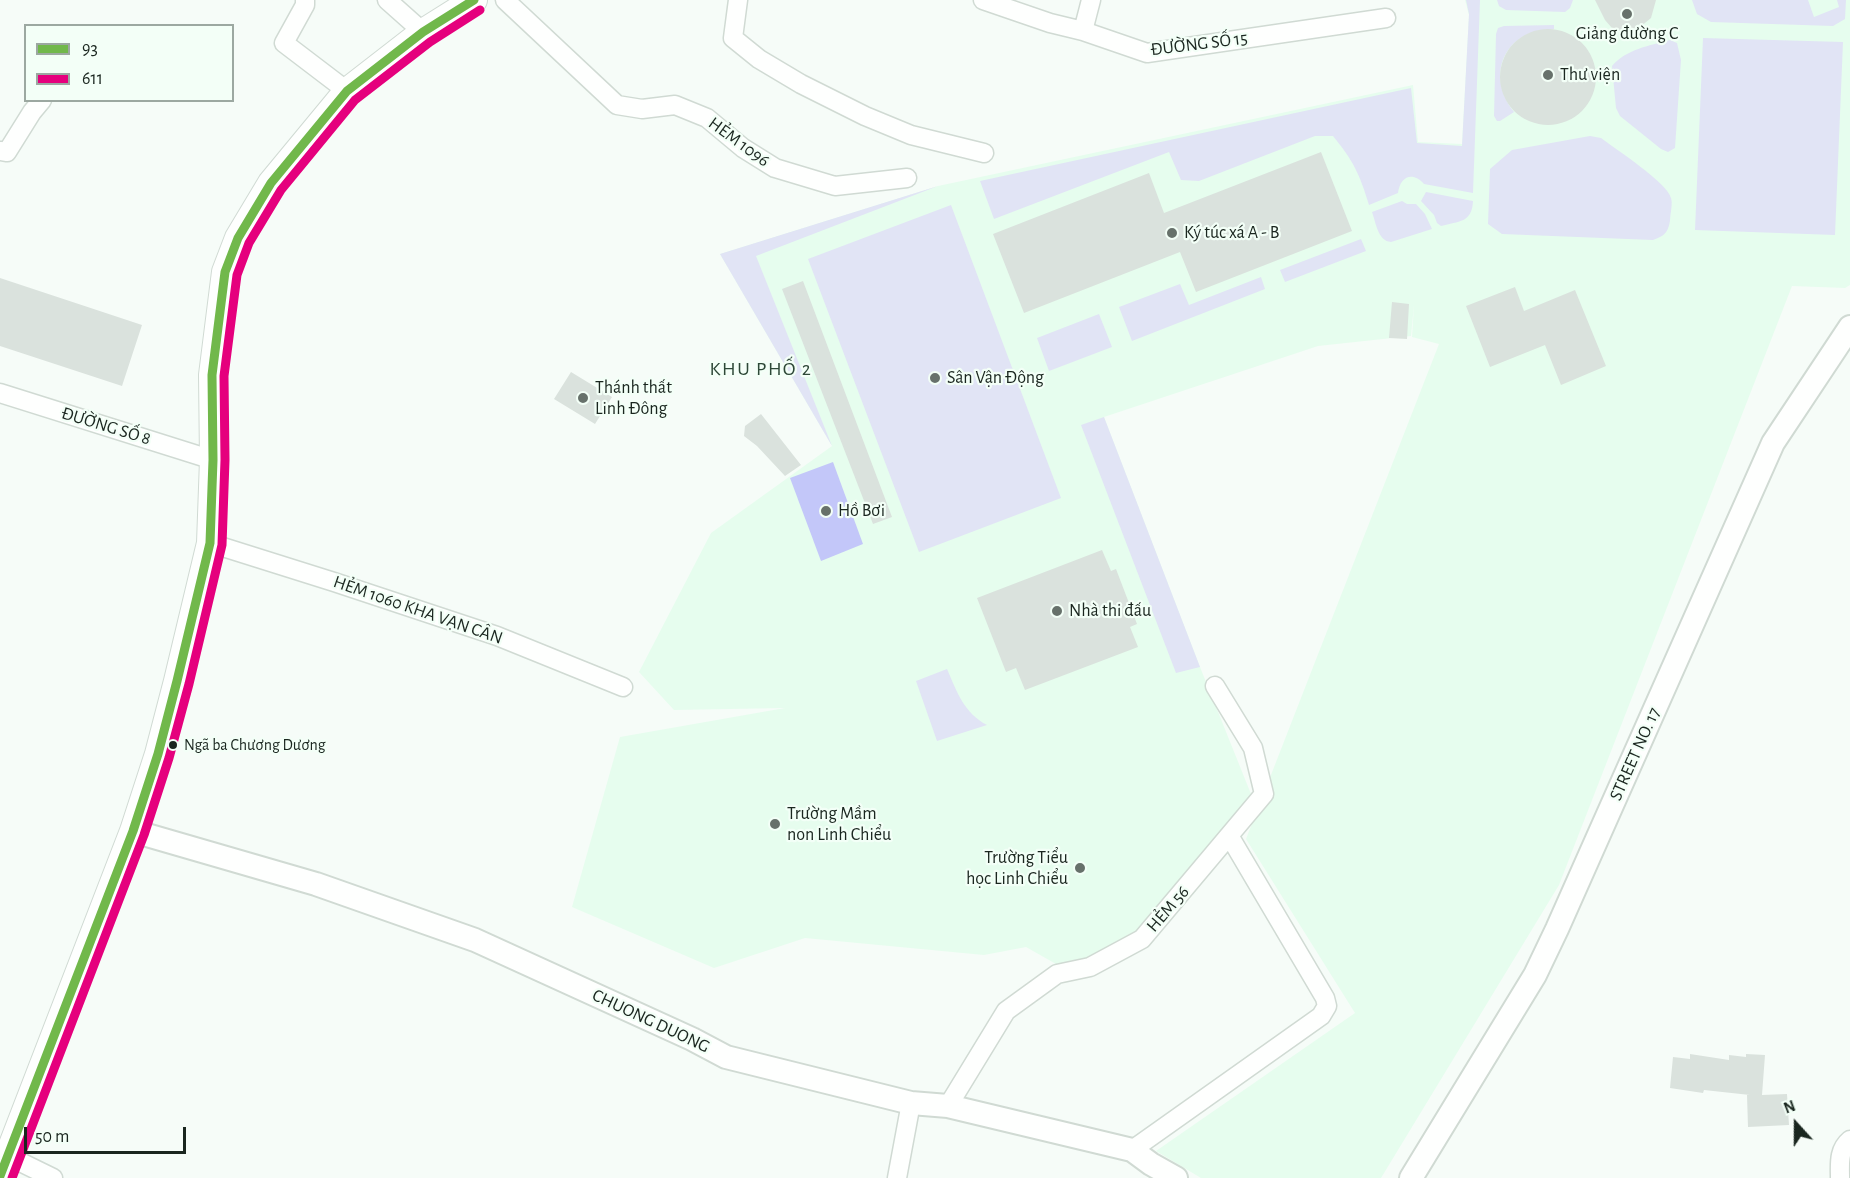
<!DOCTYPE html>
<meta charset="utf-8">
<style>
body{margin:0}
#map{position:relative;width:1850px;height:1178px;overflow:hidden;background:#f6fcf8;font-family:"Alegreya Sans",sans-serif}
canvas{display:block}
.legend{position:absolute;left:24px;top:24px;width:210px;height:78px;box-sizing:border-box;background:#f3fff7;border:2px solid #9ca8a1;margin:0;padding:8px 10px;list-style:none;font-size:18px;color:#1a261f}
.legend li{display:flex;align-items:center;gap:12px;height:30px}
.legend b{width:30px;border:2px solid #9ca8a1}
.north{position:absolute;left:1766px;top:1094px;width:60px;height:60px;-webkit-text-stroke:4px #f3fff7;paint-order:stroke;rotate:339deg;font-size:16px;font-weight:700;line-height:24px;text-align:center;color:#1a261f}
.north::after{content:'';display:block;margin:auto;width:21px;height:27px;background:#1a261f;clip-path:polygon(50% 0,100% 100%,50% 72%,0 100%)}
.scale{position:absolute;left:24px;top:1127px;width:162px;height:27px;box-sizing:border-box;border:3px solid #1a261f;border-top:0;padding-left:8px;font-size:18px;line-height:21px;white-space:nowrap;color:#1a261f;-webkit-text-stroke:4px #f3fff7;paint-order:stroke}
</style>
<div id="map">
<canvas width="1850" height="1178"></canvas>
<ul class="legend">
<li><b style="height:8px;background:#71b84b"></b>93</li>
<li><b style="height:8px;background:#e5007d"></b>611</li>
</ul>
<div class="north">N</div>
<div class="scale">50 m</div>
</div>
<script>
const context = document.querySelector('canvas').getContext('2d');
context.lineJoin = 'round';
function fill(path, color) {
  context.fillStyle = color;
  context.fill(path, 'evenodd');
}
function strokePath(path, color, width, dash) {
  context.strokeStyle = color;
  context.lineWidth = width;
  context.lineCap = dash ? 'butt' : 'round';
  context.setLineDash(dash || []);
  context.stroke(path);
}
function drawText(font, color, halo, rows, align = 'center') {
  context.font = font + ' "Alegreya Sans",sans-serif';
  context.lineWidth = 4.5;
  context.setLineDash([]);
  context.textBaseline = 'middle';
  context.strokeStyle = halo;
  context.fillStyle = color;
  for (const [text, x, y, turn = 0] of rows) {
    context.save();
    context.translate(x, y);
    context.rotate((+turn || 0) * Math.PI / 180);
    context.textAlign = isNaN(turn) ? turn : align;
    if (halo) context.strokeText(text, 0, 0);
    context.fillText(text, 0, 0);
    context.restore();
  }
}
const built = new Path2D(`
 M 1465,0 L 1850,0 L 1850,285 L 1845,288 L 1792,286 L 1559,885 L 1381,1178 L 1201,1178 L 1156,1151 L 1355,1013 L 1246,839 L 1439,344 L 1412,337 L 1414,305 L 1411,336 L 1318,346 L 1104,417 L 1200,667 L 1253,799 L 1135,936 L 1085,964 L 1056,964 L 1026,947 L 984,955 L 805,938 L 714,968 L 572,907 L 620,737 L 785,708 L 674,710 L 639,672 L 711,533 L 832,446 L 720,254 L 938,186 L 1413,85 L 1418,142 L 1462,144 L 1469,15 Z`);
const green = new Path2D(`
 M 1466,0 L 1480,0 L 1473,193 L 1424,184 C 1413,171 1400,176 1398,193 L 1369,205 C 1360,175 1353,160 1333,136 L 1315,136 L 1199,181 L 1181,180 L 1169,152 L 994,219 L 980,181 L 1411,88 L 1417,143 L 1462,146 L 1469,14 Z
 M 1497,0 L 1573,0 L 1570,8 L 1565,12 L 1506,10 L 1499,6 Z
 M 1692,0 L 1808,0 L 1814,17 L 1839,7 L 1837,0 L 1846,0 L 1845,19 L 1833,26 L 1711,22 L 1697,14 Z
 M 1554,25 L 1554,29 C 1506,29 1484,73 1514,112 L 1500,121 L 1497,121 L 1494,116 L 1496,34 L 1498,28 L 1504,26 Z
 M 1703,38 L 1843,42 L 1835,235 L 1695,230 Z
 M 1670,40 L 1677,43 L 1681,60 L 1675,148 L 1668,152 L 1661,149 L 1620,116 L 1616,108 L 1612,66 C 1627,49 1648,46 1670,40 Z
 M 1590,136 L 1601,138 C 1615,149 1667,182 1671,198 C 1673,204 1670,214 1670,221 C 1668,233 1664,236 1653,240 L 1502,234 L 1488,224 L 1490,169 L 1512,150 Z
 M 938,186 L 756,256 L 832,446 L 720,254 Z
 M 1426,192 L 1473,201 C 1472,223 1459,221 1441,226 L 1437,223 L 1434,215 L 1421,201 Z
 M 1402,201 L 1407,204 L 1416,204 L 1425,214 L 1432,229 L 1391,242 C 1378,241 1376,223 1372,212 Z
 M 951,205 L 1061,498 L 919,552 L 808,259 Z
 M 1361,239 L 1366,251 L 1285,282 L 1280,270 Z
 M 1261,277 L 1265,289 L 1132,341 L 1119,307 L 1180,284 L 1189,305 Z
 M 1099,314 L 1112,347 L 1049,371 L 1037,338 Z
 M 1104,417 L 1200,667 L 1176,673 L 1081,425 Z
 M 947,669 C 957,692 964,713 987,725 L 937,741 L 916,681 Z`);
const water = new Path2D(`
 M 833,462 L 863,544 L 821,561 L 790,478 Z`);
const building = new Path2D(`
 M 1595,0 L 1656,0 L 1651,18 L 1640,27 L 1623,32 L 1612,28 L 1605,20 Z
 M1500 77a48 48 0 1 1 96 0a48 48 0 1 1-96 0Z
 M 1321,152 L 1352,231 L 1196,292 L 1180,252 L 1024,313 L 993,234 L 1149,173 L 1164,213 Z
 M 0,278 L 142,325 L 122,386 L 0,346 Z
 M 803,281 L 892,517 L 873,524 L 782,289 Z
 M 1515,287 L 1524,311 L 1575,290 L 1606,366 L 1561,385 L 1545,345 L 1490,367 L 1466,306 Z
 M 1392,302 L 1409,304 L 1407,339 L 1389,338 Z
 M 571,372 L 612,397 L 595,424 L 554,399 Z
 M 761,414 L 801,465 L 785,476 L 757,446 L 744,436 L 745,426 Z
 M 1102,550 L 1111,571 L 1116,569 L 1137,624 L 1130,627 L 1138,647 L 1025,690 L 1016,668 L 1006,672 L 977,598 Z
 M 1690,1054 L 1729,1060 L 1729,1055 L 1746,1057 L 1746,1054 L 1765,1055 L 1762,1095 L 1787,1094 L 1789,1125 L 1748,1127 L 1747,1095 L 1750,1095 L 1704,1090 L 1703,1093 L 1670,1088 L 1673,1057 L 1690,1059 Z`);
const minor = new Path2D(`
 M 305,0 L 305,5 L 284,43 L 347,91
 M 387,0 L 423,32
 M 505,0 L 617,105 L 642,109 L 675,105 L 707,118 L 743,148 L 775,168 L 835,186 L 907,178
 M 738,0 L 733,38 L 759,59 L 801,84 L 865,116 L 911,135 L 984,153
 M 983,0 L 1050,23 L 1083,31 L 1147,53 L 1386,18
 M 1083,31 L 1091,0
 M 0,151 L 7,152 L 32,112 L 42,100
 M 0,393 L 213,460
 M 210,543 L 334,582 L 497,636 L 623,687
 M 948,1106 L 1006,1011 L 1057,974 L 1090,967 L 1142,939 L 1264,794 L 1253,748 L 1215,686
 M 1132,1150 L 1321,1016 L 1327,1006 L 1325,998 L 1230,837
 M 8,1156 L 53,1178
 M 897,1178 L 911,1103
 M 1840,1178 C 1840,1164 1838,1150 1850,1140`);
const tertiary = new Path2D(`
 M 133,831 L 316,884 L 475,940 L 692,1039 L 726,1057 L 911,1103 L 948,1106 L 1132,1150 L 1151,1164 L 1176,1178
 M 1411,1178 L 1535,975 L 1557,929 L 1773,443 L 1850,327`);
const secondary = new Path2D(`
 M 0,1176 L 133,831 L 158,754 L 177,681 L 210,543 L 213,460 L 212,375 L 225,272 L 238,238 L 271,183 L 347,91 L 423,32 L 474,0`);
const bus1 = new Path2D(`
 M 0,1176 L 133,831 L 158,754 L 177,681 L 210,543 L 213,460 L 212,375 L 225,272 L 238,238 L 271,183 L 347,91 L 423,32 L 474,0`);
const bus2 = new Path2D(`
 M 12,1178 L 144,835 L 169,758 L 189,684 L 222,545 L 225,460 L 224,376 L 237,275 L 249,243 L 281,190 L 355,100 L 430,42 L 480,10`);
const markers = [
 [1627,14,6,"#67716b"],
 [1548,75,6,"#67716b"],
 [1172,233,6,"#67716b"],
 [935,378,6,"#67716b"],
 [583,398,6,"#67716b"],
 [826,511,6,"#67716b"],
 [1057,611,6,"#67716b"],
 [173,745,5,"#1a261f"],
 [775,824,6,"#67716b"],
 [1080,868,6,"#67716b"]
];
const busNames = [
 ["Ngã ba Chương Dương",184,745]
];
const poiNames = [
 ["Giảng đường C",1627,34,"center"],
 ["Thư viện",1560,75],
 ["Ký túc xá A - B",1184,233],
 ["Sân Vận Động",947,378],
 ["Thánh thất",595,388],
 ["Linh Đông",595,409],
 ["Hồ Bơi",838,511],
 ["Nhà thi đấu",1069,611],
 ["Trường Mầm",787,814],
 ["non Linh Chiểu",787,835],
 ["Trường Tiểu",1068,858,"right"],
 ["học Linh Chiểu",1068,879,"right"]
];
const streetNames = [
 ["ĐƯỜNG SỐ 15",1199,44,-7],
 ["HẺM 1096",739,142,36],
 ["ĐƯỜNG SỐ 8",106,426,17],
 ["HẺM 1060 KHA VẠN CÂN",418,610,19],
 ["STREET NO. 17",1635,754,-66],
 ["HẺM 56",1168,909,-49],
 ["CHUONG DUONG",651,1021,25]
];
const neighbourhoodNames = [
 ["KHU PHỐ 2",761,369]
];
fill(built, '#e6fdee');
fill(green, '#e1e4f5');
fill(water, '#c3c7f9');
fill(building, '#dae2dd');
strokePath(minor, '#d0dad3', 21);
strokePath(tertiary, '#d0dad3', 26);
strokePath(secondary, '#d0dad3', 28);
strokePath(minor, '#fefffe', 18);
strokePath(tertiary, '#fefffe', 22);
strokePath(secondary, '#fefffe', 26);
strokePath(bus1, '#71b84b', 9);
strokePath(bus2, '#e5007d', 9);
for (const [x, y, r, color] of markers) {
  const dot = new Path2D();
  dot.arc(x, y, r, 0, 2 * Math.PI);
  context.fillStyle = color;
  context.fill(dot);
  strokePath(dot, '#f3fff7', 2);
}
drawText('16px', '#1a261f', '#f3fff7', busNames, 'left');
drawText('18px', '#1a261f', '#f3fff7', poiNames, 'left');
drawText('18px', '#1a261f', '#f3fff7', streetNames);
context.letterSpacing = '1.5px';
drawText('20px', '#2e4838', '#f3fff7', neighbourhoodNames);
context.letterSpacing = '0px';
</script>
